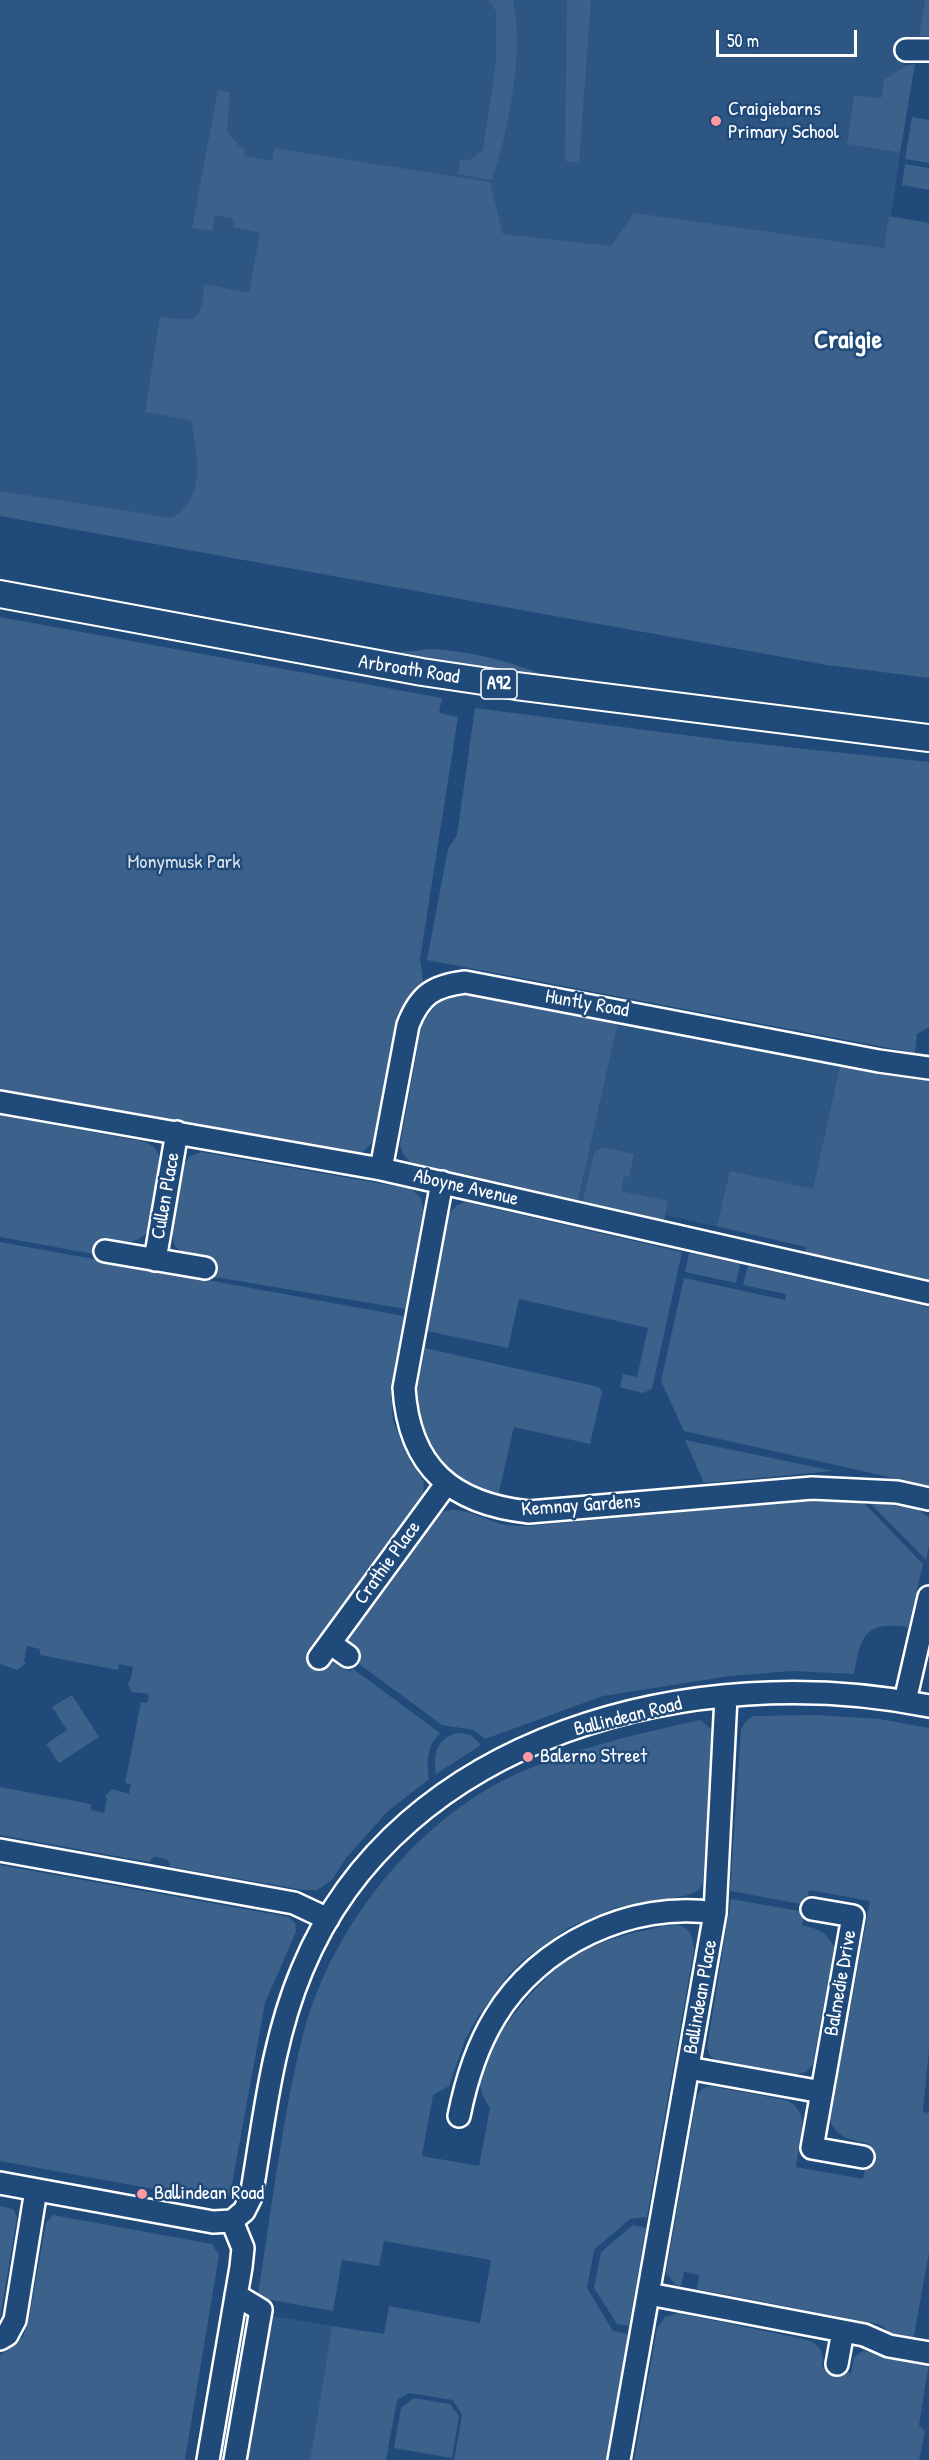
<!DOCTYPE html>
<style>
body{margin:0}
#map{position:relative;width:929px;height:2460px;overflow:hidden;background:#1f4a7a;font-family:"Patrick Hand",sans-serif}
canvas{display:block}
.scale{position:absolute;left:716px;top:30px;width:141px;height:27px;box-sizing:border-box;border:3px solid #fff;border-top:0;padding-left:8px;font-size:18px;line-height:21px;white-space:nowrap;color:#fff;-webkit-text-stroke:4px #1f4a7a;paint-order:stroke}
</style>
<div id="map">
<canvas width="929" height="2460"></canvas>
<div class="scale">50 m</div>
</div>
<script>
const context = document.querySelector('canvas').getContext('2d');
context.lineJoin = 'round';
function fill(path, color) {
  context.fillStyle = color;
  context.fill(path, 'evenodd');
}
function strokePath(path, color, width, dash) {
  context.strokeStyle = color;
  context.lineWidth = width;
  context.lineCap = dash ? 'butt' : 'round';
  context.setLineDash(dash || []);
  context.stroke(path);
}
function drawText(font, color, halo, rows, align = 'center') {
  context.font = font + ' "Patrick Hand",sans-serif';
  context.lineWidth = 5;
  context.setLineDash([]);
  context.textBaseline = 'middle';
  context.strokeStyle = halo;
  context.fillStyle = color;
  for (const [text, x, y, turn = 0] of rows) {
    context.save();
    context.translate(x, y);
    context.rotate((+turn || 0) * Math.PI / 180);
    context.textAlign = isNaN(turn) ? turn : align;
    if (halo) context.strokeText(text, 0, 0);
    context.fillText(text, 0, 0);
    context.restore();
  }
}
const built = new Path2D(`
 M 0,0 L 925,0 L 919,41 L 906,50 L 905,66 L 884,80 L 881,99 L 854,95 L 847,144 L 900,153 L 827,665 L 0,516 Z
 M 618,1023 L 840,1065 L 801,1246 L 666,1215 L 664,1220 L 578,1200 Z
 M 249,2312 L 332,2326 L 310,2460 L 224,2460 Z`);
const green = new Path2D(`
 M 488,0 L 513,0 C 525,50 508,131 492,180 L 458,174 L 460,159 L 468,161 L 483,150 L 496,62 L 496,11 Z
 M 567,0 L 591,0 L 579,163 L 565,161 Z
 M 925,0 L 929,0 L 929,36 L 919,37 Z
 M 915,64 L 900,153 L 847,144 L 854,95 L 881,98 L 884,80 L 905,66 Z
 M 218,90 L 230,92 L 227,131 L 240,147 L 245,148 L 244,156 L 272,161 L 274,148 L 490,182 L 503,234 L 611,246 L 634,213 L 884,248 L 889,216 L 929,223 L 929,678 L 827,665 L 0,516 L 0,491 L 172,518 C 207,498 197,454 191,420 L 145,412 L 160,317 C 197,321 202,324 204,284 L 249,293 L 260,233 L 233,227 L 234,219 L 215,215 L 212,231 L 192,228 Z
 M 912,117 L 929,120 L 929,163 L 905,159 Z
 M 905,164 L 929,168 L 929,190 L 902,185 Z
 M 0,617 L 442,698 L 439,713 L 458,717 L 420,959 L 424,988 L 397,1015 L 374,1140 L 361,1154 L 0,1089 Z
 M 432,649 C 473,652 508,660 545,676 L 391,653 Z
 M 475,708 L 731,741 L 929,762 L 929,1027 L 917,1034 L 915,1053 L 427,960 L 448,849 L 457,835 Z
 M 464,994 L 618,1023 L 578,1200 L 410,1162 L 403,1154 L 400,1145 L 421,1028 C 432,1005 439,999 464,994 Z
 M 840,1065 L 929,1081 L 929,1281 L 805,1253 L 806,1247 L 717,1226 L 730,1171 L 813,1189 Z
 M 0,1115 L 146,1142 L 155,1148 L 161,1159 L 148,1231 C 135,1247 121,1241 102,1237 L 99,1255 L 0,1237 Z
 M 602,1147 L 634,1154 L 629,1177 L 624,1176 L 621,1191 L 668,1201 L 664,1220 L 583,1201 L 594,1153 Z
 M 201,1152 L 411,1189 L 421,1198 L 423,1210 L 406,1309 L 208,1276 L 211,1258 C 200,1256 184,1256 176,1247 C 166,1234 181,1181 184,1164 L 190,1156 Z
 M 465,1202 L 682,1252 L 652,1389 L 643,1393 L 620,1387 L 623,1374 L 637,1377 L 648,1328 L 519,1299 L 508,1348 L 427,1331 L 448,1215 L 456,1206 Z
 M 0,1242 L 404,1316 L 391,1391 L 393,1421 L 409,1459 L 424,1482 L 423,1496 L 305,1655 L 325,1669 L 330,1663 L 337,1662 L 350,1672 L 352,1668 L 440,1733 C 426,1748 427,1760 429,1779 L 387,1812 L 346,1858 L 332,1880 L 317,1890 L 304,1890 L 171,1867 L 167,1859 L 154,1857 L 149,1862 L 0,1835 L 0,1787 L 91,1804 L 91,1810 L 104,1813 L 107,1798 L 105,1796 L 112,1789 L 129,1794 L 131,1784 L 125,1783 L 141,1702 L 147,1703 L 149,1694 L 132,1692 L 127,1683 L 130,1681 L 133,1667 L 119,1664 L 118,1670 L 40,1655 L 40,1649 L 27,1646 L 24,1661 L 26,1663 L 17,1670 L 0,1664 Z
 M 689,1253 L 740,1264 L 736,1283 L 685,1272 Z
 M 748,1266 L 929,1307 L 929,1486 L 684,1431 L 661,1381 L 684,1278 L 785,1300 L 786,1294 L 743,1285 Z
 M 425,1348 L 599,1387 L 602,1392 L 590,1444 L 514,1427 L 498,1496 C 489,1493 479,1491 471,1487 C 442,1467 417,1431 417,1394 C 418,1379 423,1363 425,1348 Z
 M 685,1440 L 834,1471 L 704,1483 Z
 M 803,1501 L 862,1501 L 923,1564 L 908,1627 C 864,1621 861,1636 854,1674 L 792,1671 L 730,1676 L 603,1696 L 485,1739 L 474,1730 L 442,1725 L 351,1658 L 356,1649 L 350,1644 L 348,1637 L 440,1513 C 461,1503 484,1521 506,1525 C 514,1526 522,1526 530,1526 Z
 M 869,1502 L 918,1509 L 929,1518 L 929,1545 L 926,1560 Z
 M 72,1695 L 99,1737 L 59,1763 L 46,1744 L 67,1730 L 52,1707 Z
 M 817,1715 L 879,1719 L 929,1728 L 929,2050 L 923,2112 L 929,2113 L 929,2252 L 913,2341 L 893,2337 L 882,2325 L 697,2289 L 699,2275 L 684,2272 L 681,2286 L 676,2285 L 666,2273 L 697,2095 L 703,2088 L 710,2086 L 786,2100 C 814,2112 798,2144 796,2167 L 863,2179 L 870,2144 C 851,2139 838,2140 830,2120 L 870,1901 L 809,1890 L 806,1905 L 730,1891 L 741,1729 L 747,1720 L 754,1716 Z
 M 700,1720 L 712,1730 L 703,1883 L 698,1891 L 689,1895 L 615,1908 L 568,1928 L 526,1958 L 508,1975 L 477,2018 L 465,2040 L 449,2086 L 433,2095 L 422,2156 L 479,2166 L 490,2108 C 485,2099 480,2093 480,2083 C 483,2044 538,1979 570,1959 C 594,1944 619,1935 647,1930 C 657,1928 673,1922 683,1927 C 692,1931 693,1941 694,1950 L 647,2217 L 630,2219 L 594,2250 L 587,2288 L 613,2331 L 628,2334 L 606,2460 L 454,2460 L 462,2415 L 453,2400 L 409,2393 L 397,2400 L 386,2460 L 310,2460 L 332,2326 L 384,2334 L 389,2306 L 480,2323 L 491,2260 L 384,2241 L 379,2266 L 342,2260 L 333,2311 L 265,2299 L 258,2294 C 272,2210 282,2116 303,2035 C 329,1933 411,1826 506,1779 C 568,1749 634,1735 700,1720 Z
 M 458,1733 L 471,1735 L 481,1745 L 436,1774 C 433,1754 436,1738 458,1733 Z
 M 0,1865 L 289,1917 L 295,1923 L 296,1932 L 265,2003 L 230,2195 L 219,2201 L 0,2161 Z
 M 731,1899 L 805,1912 L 802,1925 C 818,1929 827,1932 834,1947 L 813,2064 L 806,2072 L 796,2074 L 718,2061 L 710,2056 L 707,2048 Z
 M 0,2206 L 13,2209 L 17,2217 L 0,2318 Z
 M 53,2215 L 212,2244 L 219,2255 L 185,2460 L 0,2460 L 0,2356 L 23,2337 L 29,2318 L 46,2223 Z
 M 633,2225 L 646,2228 L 629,2326 L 617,2324 L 594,2288 L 601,2252 Z
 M 678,2313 L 808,2340 C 821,2346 825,2353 822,2367 L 851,2373 L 854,2357 L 863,2351 L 929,2363 L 919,2425 L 925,2432 L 919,2460 L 634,2460 L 657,2328 L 665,2317 Z
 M 414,2398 L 450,2404 L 459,2416 L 452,2458 L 394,2448 L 401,2408 Z`);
const minor = new Path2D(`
 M 906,50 L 929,50
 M 0,1102 L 381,1169 L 929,1293
 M 381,1169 L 408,1025 C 420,994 434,986 465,982 L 879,1061 L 929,1068
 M 442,1182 L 404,1388 C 409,1468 453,1504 529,1512 L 812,1488 L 897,1492 L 929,1499
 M 105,1251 L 205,1268
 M 155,1260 L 177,1132
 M 330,1643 L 348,1656
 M 319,1658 L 447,1483
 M 905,1701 L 929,1597
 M 0,1850 L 294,1903 L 328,1919
 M 812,1909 L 853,1916 L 812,2148 L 863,2157
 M 688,2068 L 822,2092
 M 459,2116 C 466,2081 476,2048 495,2017 C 538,1945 632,1900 715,1913
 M 0,2183 L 213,2222 L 232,2221
 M 232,2221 L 244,2211 L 251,2197 C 264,2121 272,2041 302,1970 C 400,1732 698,1659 929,1706
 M 649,2294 L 864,2335 L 889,2346 L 929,2353
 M 0,2339 L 7,2335 L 15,2320 L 36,2190
 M 837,2364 L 843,2331
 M 208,2460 L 241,2267 L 243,2248 L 232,2221
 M 235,2460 L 261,2310 L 236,2295
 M 619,2460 L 715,1913 L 726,1697`);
const major = new Path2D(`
 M 0,594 L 422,672 L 516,686 L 929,738`);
const markers = [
 [716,121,6,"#ff9aa2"],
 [528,1757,6,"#ff9aa2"],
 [142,2194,6,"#ff9aa2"]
];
const shields = [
 [499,684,36]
];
const shieldNames = [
 ["A92",499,684]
];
const poiNames = [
 ["Craigiebarns",728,110],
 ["Primary School",728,133],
 ["Balerno Street",540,1757],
 ["Ballindean Road",154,2194]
];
const streetNames = [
 ["Arbroath Road",409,670,9],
 ["Huntly Road",587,1004,10],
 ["Aboyne Avenue",466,1188,13],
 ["Cullen Place",166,1196,-80],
 ["Kemnay Gardens",581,1506,-4],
 ["Crathie Place",388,1563,-54],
 ["Ballindean Road",628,1717,-14],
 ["Balmedie Drive",841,1983,-80],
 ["Ballindean Place",701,1997,-80]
];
const parkNames = [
 ["Monymusk Park",184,863]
];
const districtNames = [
 ["Craigie",848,341]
];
fill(built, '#2e5683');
fill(green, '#3c618b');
strokePath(minor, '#fff', 26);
strokePath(major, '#fff', 30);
strokePath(minor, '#1f4a7a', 21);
strokePath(major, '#1f4a7a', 26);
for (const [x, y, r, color] of markers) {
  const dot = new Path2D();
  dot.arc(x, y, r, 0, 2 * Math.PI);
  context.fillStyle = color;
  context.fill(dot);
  strokePath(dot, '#1f4a7a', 2);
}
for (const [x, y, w] of shields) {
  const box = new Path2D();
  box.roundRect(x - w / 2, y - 15, w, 30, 4.5);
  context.fillStyle = '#1f4a7a';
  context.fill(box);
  strokePath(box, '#fff', 1.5);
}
drawText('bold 18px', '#fff', null, shieldNames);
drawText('20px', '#fff', '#1f4a7a', poiNames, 'left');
drawText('20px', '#fff', '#1f4a7a', streetNames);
drawText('20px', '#d8dfe8', '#1f4a7a', parkNames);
drawText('bold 26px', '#fff', '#1f4a7a', districtNames);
</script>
